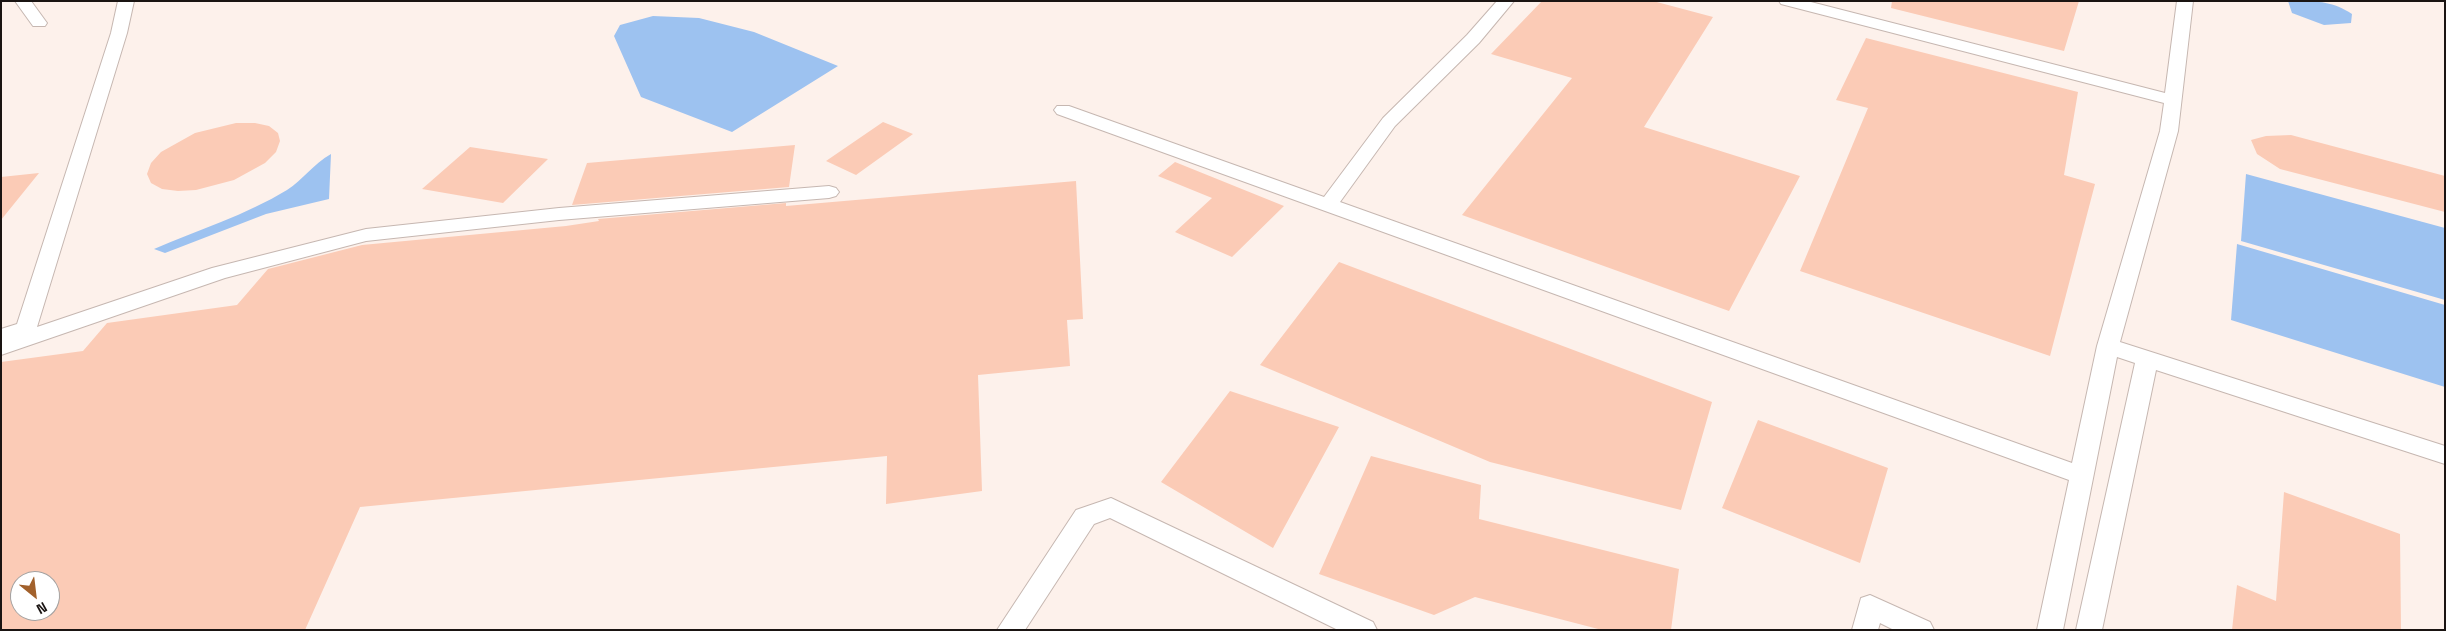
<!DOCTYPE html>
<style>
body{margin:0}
#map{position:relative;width:2446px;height:631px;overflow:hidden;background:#fdf1eb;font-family:"Space Grotesk",sans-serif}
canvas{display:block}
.frame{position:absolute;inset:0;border:2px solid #1a1412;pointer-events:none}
.north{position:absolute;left:10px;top:571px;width:50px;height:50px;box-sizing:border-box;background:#fff;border:1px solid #a3a1a0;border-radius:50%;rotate:151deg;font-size:14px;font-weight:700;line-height:20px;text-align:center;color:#1a1412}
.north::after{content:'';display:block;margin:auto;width:18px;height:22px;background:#a2612c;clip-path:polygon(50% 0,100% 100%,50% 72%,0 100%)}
</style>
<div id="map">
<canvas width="2446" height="631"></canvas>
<div class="frame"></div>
<div class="north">N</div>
</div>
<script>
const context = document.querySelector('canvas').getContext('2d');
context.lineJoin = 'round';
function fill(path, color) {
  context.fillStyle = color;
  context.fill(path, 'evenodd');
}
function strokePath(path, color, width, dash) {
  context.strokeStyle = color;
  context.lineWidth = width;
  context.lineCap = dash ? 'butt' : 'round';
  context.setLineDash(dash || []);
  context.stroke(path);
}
const water = new Path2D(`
 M 2288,1 C 2314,1 2331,0 2352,14 L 2351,23 L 2324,25 L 2292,13 Z
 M 653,16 L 699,18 L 754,32 L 838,66 L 732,132 L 641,97 L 614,36 L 620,25 Z
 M 331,154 L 329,199 L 266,214 L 165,253 L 154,249 C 198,230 246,215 287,190 C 303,180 313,164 331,154 Z
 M 2246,174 L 2445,228 L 2445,300 L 2241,241 Z
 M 2237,244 L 2445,305 L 2445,387 L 2231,320 Z`);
const building = new Path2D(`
 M 1542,1 L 1653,1 L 1713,17 L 1644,127 L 1800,176 L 1729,311 L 1462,215 L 1572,78 L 1491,54 Z
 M 1892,1 L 2079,1 L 2064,51 L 1891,8 Z
 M 1866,38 L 2078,92 L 2064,175 L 2095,184 L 2050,356 L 1800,271 L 1868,108 L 1836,100 Z
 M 883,122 L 913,134 L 856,175 L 826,161 Z
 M 236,123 L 255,123 L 269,126 L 278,133 L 280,141 L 276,152 L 265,163 L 234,180 L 196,190 L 178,191 L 162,189 L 151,183 L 147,174 L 151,163 L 161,152 L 195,133 Z
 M 2291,135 L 2445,176 L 2445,212 L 2280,169 L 2257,154 L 2251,140 L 2266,136 Z
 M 795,145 L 789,187 L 572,205 L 587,163 Z
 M 470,147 L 548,159 L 503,203 L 422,189 Z
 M 1175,162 L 1284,206 L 1232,257 L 1175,232 L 1212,198 L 1158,176 Z
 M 39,173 L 1,220 L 1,177 Z
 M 1076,181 L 1083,319 L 1067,320 L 1070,366 L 978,375 L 982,491 L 886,504 L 887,456 L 360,507 L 305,630 L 1,630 L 1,362 L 83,351 L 107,323 L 237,305 L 268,269 L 362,245 L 566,226 L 599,221 L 598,219 L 786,203 L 786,206 ZM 20,581 L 50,581 L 50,611 L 20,611 Z
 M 1339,262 L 1712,402 L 1681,510 L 1490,462 L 1260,365 Z
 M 1230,391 L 1339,427 L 1273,548 L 1161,482 Z
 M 1758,420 L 1888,468 L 1860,563 L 1722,508 Z
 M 1371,456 L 1481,485 L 1479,519 L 1679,569 L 1671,630 L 1602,630 L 1475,597 L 1434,615 L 1319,574 Z
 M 2284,492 L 2400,534 L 2401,630 L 2232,630 L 2237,585 L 2276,601 Z`);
const minor = new Path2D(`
 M 15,1 L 31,1 L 47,23 L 45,26 L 33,26 Z
 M 118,1 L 134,1 L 127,33 L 37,327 L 212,268 L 366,229 L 559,208 L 829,186 L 836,188 L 839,192 L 836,196 L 829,198 L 559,220 L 366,241 L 225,278 L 1,355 L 1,329 L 17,324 L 111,33 Z
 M 1497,1 L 1514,1 L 1479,43 L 1395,126 L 1340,202 L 2072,463 L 2097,346 L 2160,131 L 2164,103 L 1781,4 L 1779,1 L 1807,1 L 2165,93 L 2177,1 L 2193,1 L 2178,131 L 2120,342 L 2445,446 L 2445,464 L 2156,370 L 2102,630 L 2076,630 L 2135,363 L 2117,357 L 2063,630 L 2037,630 L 2069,480 L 1057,114 L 1054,110 L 1057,106 L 1069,106 L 1324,197 L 1383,118 L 1467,35 Z
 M 1111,498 L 1373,622 L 1377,630 L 1338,630 L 1110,518 L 1094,524 L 1025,630 L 997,630 L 1076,510 Z
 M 1870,595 L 1930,622 L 1934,630 L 1894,630 L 1880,623 L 1878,630 L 1852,630 L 1861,598 Z`);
fill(water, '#9dc2f0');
fill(building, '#fbcbb6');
strokePath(minor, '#c6b7b1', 2);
fill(minor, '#fff');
</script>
